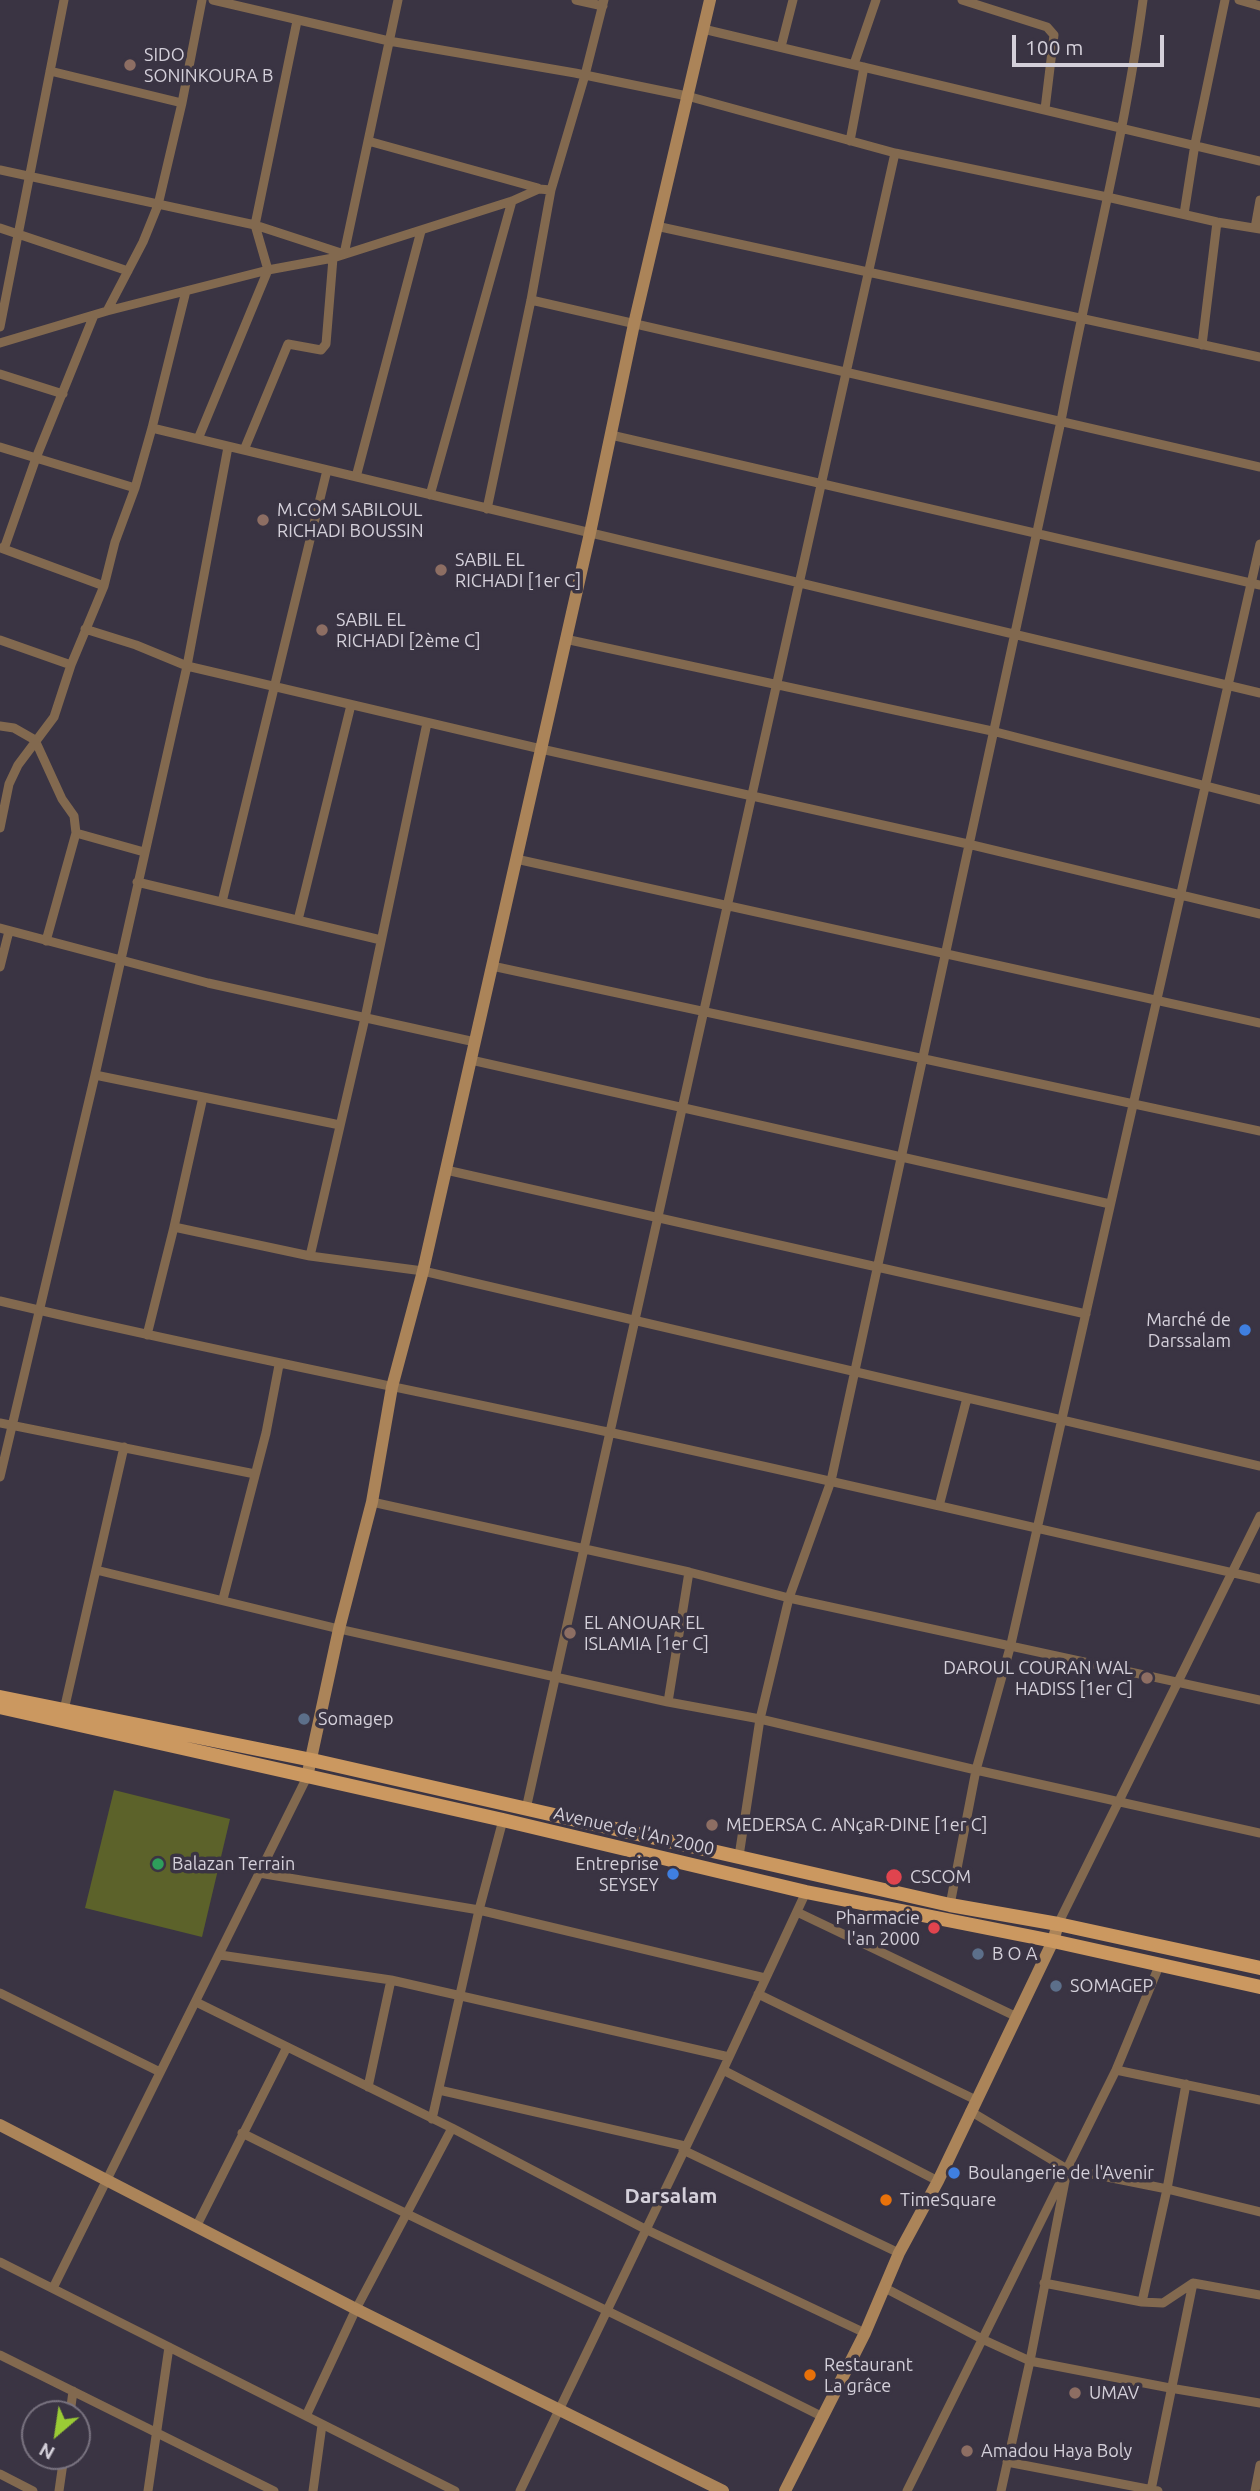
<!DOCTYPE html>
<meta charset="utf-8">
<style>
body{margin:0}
#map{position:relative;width:1260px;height:2491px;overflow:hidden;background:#3a3443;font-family:Ubuntu,sans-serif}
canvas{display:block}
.north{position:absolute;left:21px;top:2400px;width:70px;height:70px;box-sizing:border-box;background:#3a3443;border:2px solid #78727f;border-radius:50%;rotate:209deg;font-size:19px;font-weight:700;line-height:28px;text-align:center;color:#d4d0da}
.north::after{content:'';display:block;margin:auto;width:24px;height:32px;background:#9acb35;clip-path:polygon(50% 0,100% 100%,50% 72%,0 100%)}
.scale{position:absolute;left:1012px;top:35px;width:152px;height:32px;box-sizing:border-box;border:4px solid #d4d0da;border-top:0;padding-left:9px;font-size:21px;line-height:24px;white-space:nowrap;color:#d4d0da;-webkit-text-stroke:5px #3a3443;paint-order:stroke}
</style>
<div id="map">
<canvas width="1260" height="2491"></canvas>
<div class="north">N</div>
<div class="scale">100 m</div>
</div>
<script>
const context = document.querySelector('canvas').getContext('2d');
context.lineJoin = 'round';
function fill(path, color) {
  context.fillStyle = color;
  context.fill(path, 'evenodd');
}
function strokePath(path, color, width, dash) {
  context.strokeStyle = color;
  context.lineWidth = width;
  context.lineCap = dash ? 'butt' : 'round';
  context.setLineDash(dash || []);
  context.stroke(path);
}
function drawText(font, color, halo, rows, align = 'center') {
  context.font = font + ' Ubuntu,sans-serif';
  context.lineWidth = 7;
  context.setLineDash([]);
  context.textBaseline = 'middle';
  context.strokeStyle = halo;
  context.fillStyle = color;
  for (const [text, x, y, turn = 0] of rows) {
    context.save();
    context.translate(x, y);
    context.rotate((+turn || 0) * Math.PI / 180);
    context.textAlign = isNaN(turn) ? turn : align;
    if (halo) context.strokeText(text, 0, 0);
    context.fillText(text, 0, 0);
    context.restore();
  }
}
const green = new Path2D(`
 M 114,1790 L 230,1819 L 202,1937 L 85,1908 Z`);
const street = new Path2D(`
 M 213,0 L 389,41 L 575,73 L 687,96 L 895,153 L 1107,197 L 1217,222 L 1260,229
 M 576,0 L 603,6
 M 962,0 L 1047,27 L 1054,35 L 1045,109
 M 1239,0 L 1260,6
 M 703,29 L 1260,161
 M 781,47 L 793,0
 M 854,64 L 876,0
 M 50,71 L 182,103
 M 368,141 L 538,188
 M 850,141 L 864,67
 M 0,170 L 255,225 L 344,254 L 398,0
 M 1184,214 L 1195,144 L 1225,0
 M 656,226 L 1260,357
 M 0,228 L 128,271
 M 1255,228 L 1260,200
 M 531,300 L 1260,467
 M 107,311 L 143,242 L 158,205 L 182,103 L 202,0
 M 0,327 L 64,0
 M 0,343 L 107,311 L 268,270 L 333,258 L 512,201 L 539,189 L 551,190
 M 1202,345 L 1217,222
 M 0,374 L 63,394
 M 152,428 L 1260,693
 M 611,435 L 1260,585
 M 198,439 L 268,270 L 255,225 L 297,21
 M 0,447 L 135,488
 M 244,450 L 288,344 L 321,350 L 326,344 L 333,258
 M 356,477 L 421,231
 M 430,495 L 512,201
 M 487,509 L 531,300 L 551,190 L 585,75 L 604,0
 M 1,548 L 104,586
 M 4,549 L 36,458 L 94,315
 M 85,629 L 136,645 L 187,666 L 541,749 L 968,844 L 1260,914
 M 565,639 L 992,731 L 1260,800
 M 0,640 L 71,665
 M 0,726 L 14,728 L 35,740 L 62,799 L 74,816 L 76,833 L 46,941
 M 0,828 L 9,784 L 18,765 L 54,717 L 71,665 L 104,586 L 115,542 L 135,488 L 152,428 L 186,291
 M 76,833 L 144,852
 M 516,859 L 1260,1023
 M 137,882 L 381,940
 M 222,902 L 327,470
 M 298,920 L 351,705
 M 0,928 L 208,983 L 475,1042
 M 492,966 L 1260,1131
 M 0,967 L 9,931
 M 471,1060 L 1110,1204
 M 95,1075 L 340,1125
 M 446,1170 L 1086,1314
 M 174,1227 L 310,1256 L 423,1271 L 1260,1466
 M 310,1256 L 365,1018 L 427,723
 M 0,1301 C 202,1349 405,1388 608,1432 C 826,1479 1043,1530 1260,1579
 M 147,1335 L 174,1227 L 203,1097
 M 0,1423 L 255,1474
 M 0,1477 L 95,1075 L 187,666 L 228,447
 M 372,1502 L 689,1572 L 789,1598 L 1260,1700
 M 939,1506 L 967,1398
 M 96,1570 L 339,1629 L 668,1702 L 760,1719 L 976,1770 L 1260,1833
 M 223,1599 L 266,1433 L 279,1365
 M 668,1702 L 689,1572
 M 64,1710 L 124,1447
 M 526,1809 L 895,153
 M 739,1856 L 760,1719 L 789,1598 L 831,1481 L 1061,421 C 1087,280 1124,142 1143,0
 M 259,1873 L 479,1910 L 765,1978
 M 950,1905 L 976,1770 L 1011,1644 L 1260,544
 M 797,1912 L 1017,2017
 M 1058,1924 L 1260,1516
 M 220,1955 L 391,1980 L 729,2057
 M 0,1993 L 160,2072
 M 758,1994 L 976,2100
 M 196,2002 L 452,2128 L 645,2229 L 865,2333
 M 723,2070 L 938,2181
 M 1116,2070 L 1260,2100
 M 368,2087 L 391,1980
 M 439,2090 L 685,2146
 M 970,2111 L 1067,2169 L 1167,2189 L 1260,2212
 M 432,2119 L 479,1910 L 503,1820
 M 242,2133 C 435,2229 630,2320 823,2417
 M 683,2150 L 899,2253
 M 196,2227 L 287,2047
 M 0,2262 L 455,2491
 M 1044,2283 L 1142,2302 L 1163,2303 L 1193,2283 L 1260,2295
 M 53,2288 L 307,1777
 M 885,2288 L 982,2339 L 1030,2361 L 1170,2388 L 1260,2403
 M 1142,2302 L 1167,2189 L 1186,2084
 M 0,2355 L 274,2491
 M 70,2414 L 73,2391
 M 306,2416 L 356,2309 L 452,2128
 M 1007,2462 L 1158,2491
 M 0,2474 L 33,2491
 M 1151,2490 L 1193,2283
 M 59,2491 L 64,2456
 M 148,2491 L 169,2347
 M 313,2491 L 322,2425
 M 520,2491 L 723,2070 L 806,1892
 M 907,2491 L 1116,2070 L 1159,1966
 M 1001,2491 L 1030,2361 L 1065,2181
 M 1255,2491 L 1260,2465`);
const secondary = new Path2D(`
 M 307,1777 L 339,1629 L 372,1502 L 392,1387 L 423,1271 L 590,533 L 634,324 L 710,0
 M 0,2125 L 356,2309 L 723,2491
 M 785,2491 L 865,2333 L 899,2253 L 938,2181 L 1053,1941 L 1058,1924`);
const primary = new Path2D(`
 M 0,1697 L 312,1760 L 950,1905 L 1058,1924 L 1260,1968
 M 0,1707 L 503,1820 L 806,1892 L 1053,1941 L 1260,1987`);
const markers = [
 [130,65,7,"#8d6e63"],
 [263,520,7,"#8d6e63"],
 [441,570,7,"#8d6e63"],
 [322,630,7,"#8d6e63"],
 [1245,1330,7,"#3f7fe0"],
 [570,1633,7,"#8d6e63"],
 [1147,1678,7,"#8d6e63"],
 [304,1719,7,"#5c6f8a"],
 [712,1825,7,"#8d6e63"],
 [158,1864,7,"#2e9e5b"],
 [673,1874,7,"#3f7fe0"],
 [894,1877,9,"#e0444e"],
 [934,1928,7,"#e0444e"],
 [978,1954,7,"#5c6f8a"],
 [1056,1986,7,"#5c6f8a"],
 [954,2173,7,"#3f7fe0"],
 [886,2200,7,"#e8710a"],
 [810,2375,7,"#e8710a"],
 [1075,2393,7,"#8d6e63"],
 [967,2451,7,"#8d6e63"]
];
const poiNames = [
 ["SIDO",144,55],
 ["SONINKOURA B",144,76],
 ["M.COM SABILOUL",277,510],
 ["RICHADI BOUSSIN",277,531],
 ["SABIL EL",455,560],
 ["RICHADI [1er C]",455,581],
 ["SABIL EL",336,620],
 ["RICHADI [2ème C]",336,641],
 ["Marché de",1231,1320,"right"],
 ["Darssalam",1231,1341,"right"],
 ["EL ANOUAR EL",584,1623],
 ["ISLAMIA [1er C]",584,1644],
 ["DAROUL COURAN WAL",1133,1668,"right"],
 ["HADISS [1er C]",1133,1689,"right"],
 ["Somagep",318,1719],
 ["MEDERSA C. ANçaR-DINE [1er C]",726,1825],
 ["Balazan Terrain",172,1864],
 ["Entreprise",659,1864,"right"],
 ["SEYSEY",659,1885,"right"],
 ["CSCOM",910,1877],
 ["Pharmacie",920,1918,"right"],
 ["l'an 2000",920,1939,"right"],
 ["B O A",992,1954],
 ["SOMAGEP",1070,1986],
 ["Boulangerie de l'Avenir",968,2173],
 ["TimeSquare",900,2200],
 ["Restaurant",824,2365],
 ["La grâce",824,2386],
 ["UMAV",1089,2393],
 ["Amadou Haya Boly",981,2451]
];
const streetNames = [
 ["Avenue de l'An 2000",634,1831,13]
];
const quarterNames = [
 ["Darsalam",671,2196]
];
fill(green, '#5c622a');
strokePath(street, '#82694f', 9);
strokePath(secondary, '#ab8459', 12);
strokePath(primary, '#cb9860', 14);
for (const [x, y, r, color] of markers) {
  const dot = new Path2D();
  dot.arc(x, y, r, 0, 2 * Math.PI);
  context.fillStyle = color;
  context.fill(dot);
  strokePath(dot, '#3a3443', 2.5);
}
drawText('18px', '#d4d0da', '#3a3443', poiNames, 'left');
drawText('18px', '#d4d0da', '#3a3443', streetNames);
drawText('bold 21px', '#d4d0da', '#3a3443', quarterNames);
</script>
